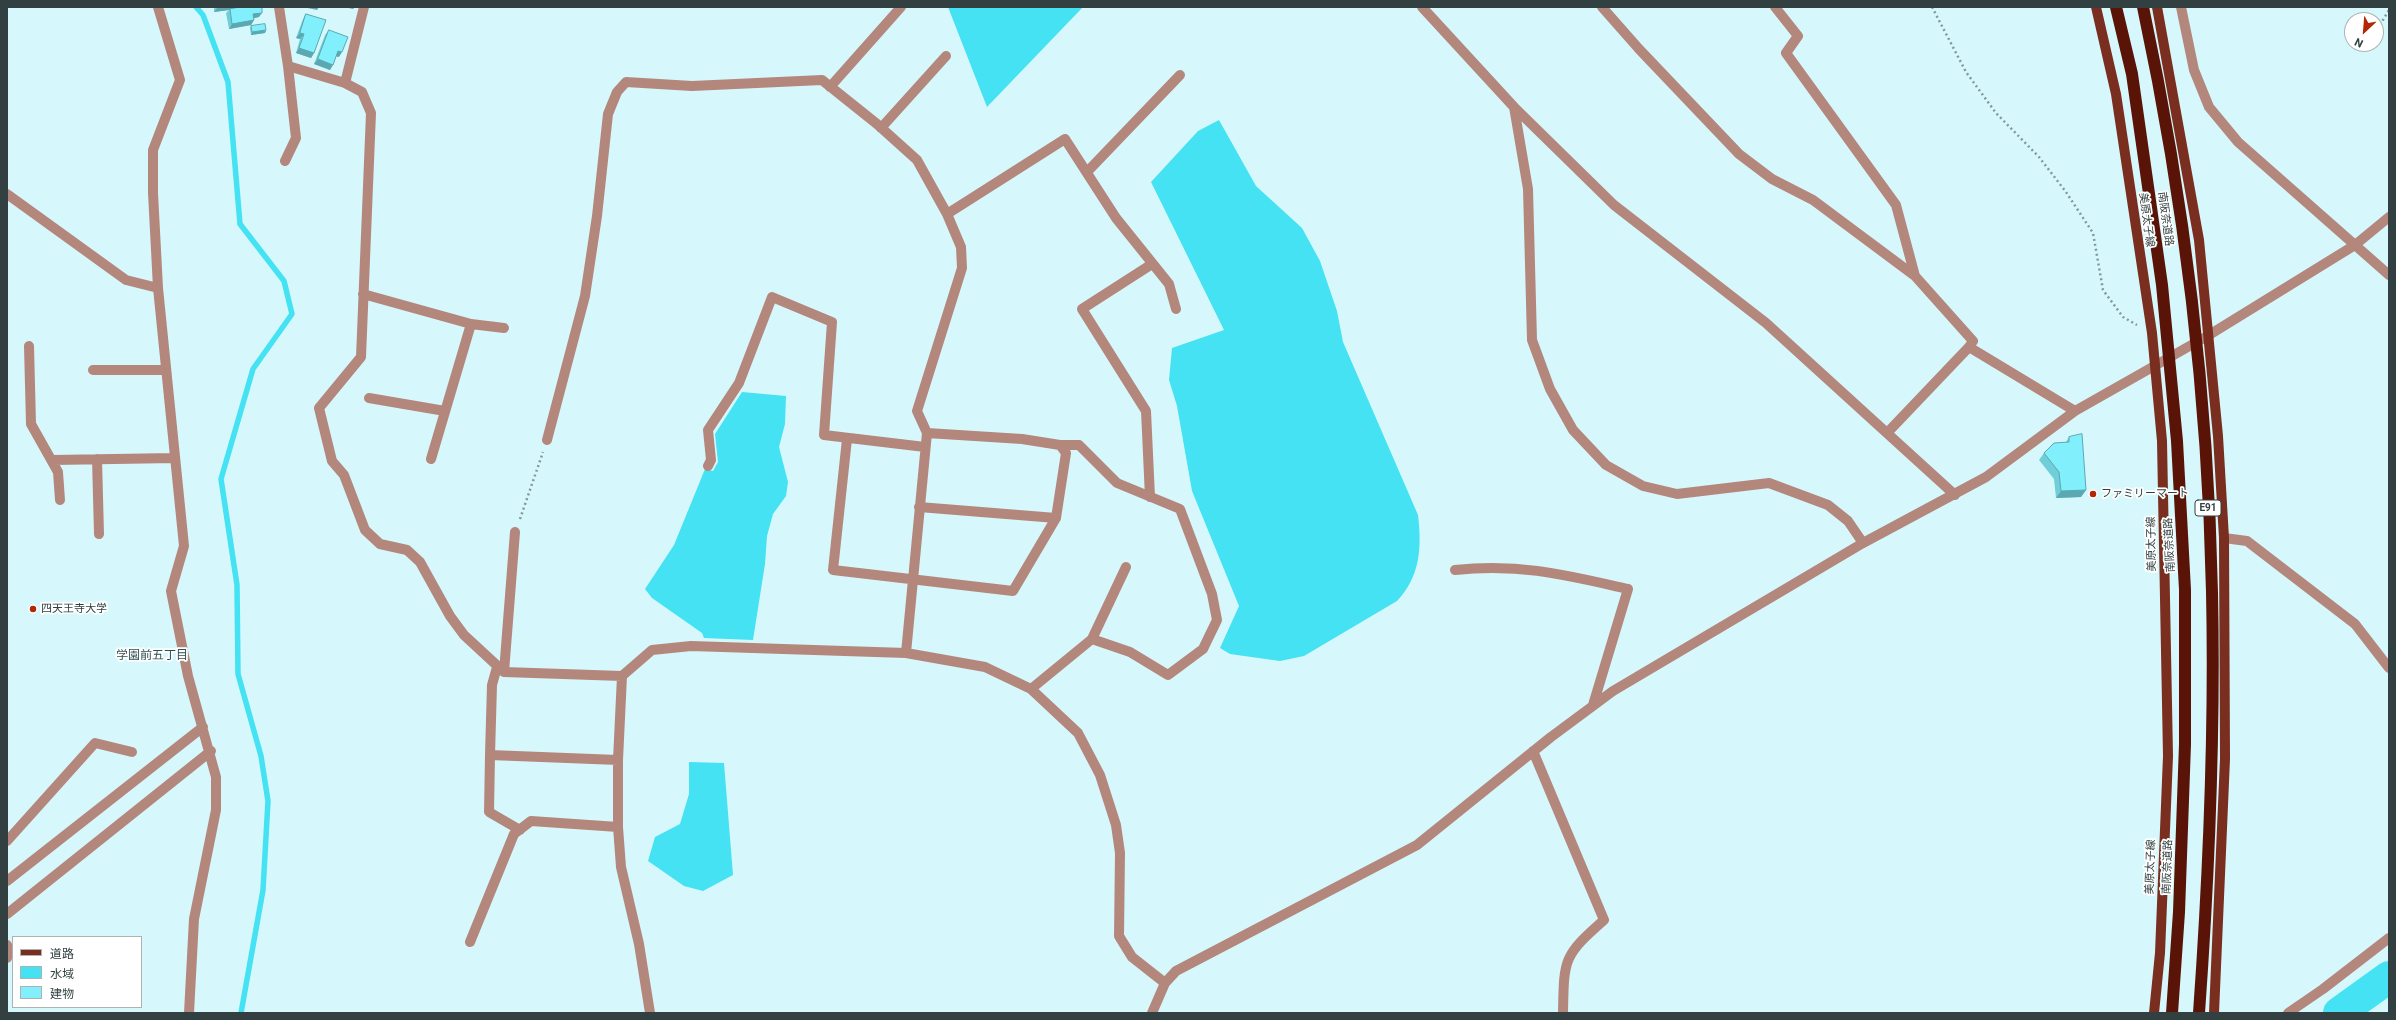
<!DOCTYPE html>
<meta charset="utf-8">
<style>
body{margin:0}
#map{position:relative;width:2396px;height:1020px;overflow:hidden;background:#d6f8fc;font-family:Roboto,"Noto Sans JP",sans-serif}
canvas{display:block}
.frame{position:absolute;inset:0;border:8px solid #324041;pointer-events:none}
.legend{position:absolute;left:12px;top:936px;width:130px;height:72px;box-sizing:border-box;background:#fff;border:1px solid #adb3b3;margin:0;padding:5px 7px;list-style:none;font-size:12px;color:#324041}
.legend li{display:flex;align-items:center;gap:8px;height:20px}
.legend b{width:20px;border:1px solid #adb3b3}
.north{position:absolute;left:2344px;top:12px;width:40px;height:40px;box-sizing:border-box;background:#fff;border:1px solid #adb3b3;border-radius:50%;rotate:206deg;font-size:11px;font-weight:700;line-height:16px;text-align:center;color:#324041}
.north::after{content:'';display:block;margin:auto;width:14px;height:18px;background:#b32707;clip-path:polygon(50% 0,100% 100%,50% 72%,0 100%)}
</style>
<div id="map">
<canvas width="2396" height="1020"></canvas>
<div class="frame"></div>
<ul class="legend">
<li><b style="height:5px;background:#792e1f"></b>道路</li>
<li><b style="height:11px;background:#44e2f2"></b>水域</li>
<li><b style="height:11px;background:#82f0fc"></b>建物</li>
</ul>
<div class="north">N</div>
</div>
<script>
const context = document.querySelector('canvas').getContext('2d');
context.lineJoin = 'round';
function fill(path, color) {
  context.fillStyle = color;
  context.fill(path, 'evenodd');
}
function strokePath(path, color, width, dash) {
  context.strokeStyle = color;
  context.lineWidth = width;
  context.lineCap = dash ? 'butt' : 'round';
  context.setLineDash(dash || []);
  context.stroke(path);
}
function drawText(font, color, halo, rows, align = 'center') {
  context.font = font + ' Roboto,"Noto Sans JP",sans-serif';
  context.lineWidth = 3.5;
  context.setLineDash([]);
  context.textBaseline = 'middle';
  context.strokeStyle = halo;
  context.fillStyle = color;
  for (const [text, x, y, turn = 0] of rows) {
    context.save();
    context.translate(x, y);
    context.rotate((+turn || 0) * Math.PI / 180);
    context.textAlign = isNaN(turn) ? turn : align;
    if (halo) context.strokeText(text, 0, 0);
    context.fillText(text, 0, 0);
    context.restore();
  }
}
const water = new Path2D(`
 M 948,7 L 1083,7 L 987,107 Z
 M 1219,120 L 1256,186 L 1302,228 L 1320,261 L 1337,311 L 1343,342 L 1418,515 C 1422,548 1420,577 1397,601 L 1304,656 L 1280,661 L 1230,654 L 1220,648 L 1239,606 L 1192,491 L 1177,406 L 1169,380 L 1172,348 L 1224,330 L 1151,182 L 1198,131 Z
 M 742,392 L 786,396 L 785,424 L 779,447 L 788,482 L 786,496 L 773,514 L 767,536 L 765,564 L 753,640 L 704,638 L 702,633 L 652,598 L 645,589 L 674,545 L 705,469 L 713,471 L 718,462 L 715,434 Z
 M 689,762 L 724,763 L 733,875 L 703,891 L 684,886 L 648,861 L 655,837 L 680,824 L 689,794 Z`);
const stream = new Path2D(`
 M 196,7 L 203,15 L 228,82 L 240,224 L 284,281 L 292,314 L 253,369 L 221,479 L 237,585 L 238,674 L 261,756 L 268,801 L 263,890 L 241,1013`);
const river = new Path2D(`
 M 2339,1013 L 2389,977`);
const path = new Path2D(`
 M 1932,7 L 1966,72 L 1996,113 L 2039,157 L 2066,192 L 2093,233 L 2103,290 L 2123,317 L 2137,325
 M 2380,25 L 2389,10
 M 520,519 L 543,452`);
const minor = new Path2D(`
 M 158,7 L 180,80 L 153,150 L 153,193 L 158,288 L 184,546 L 171,591 L 188,676 L 216,777 L 216,810 L 194,919 L 189,1013
 M 279,7 L 288,66 L 345,83 L 362,92 L 371,113 L 361,357 L 319,408 L 332,461 L 344,475 L 365,530 L 380,544 L 407,550 L 420,562 L 450,616 L 464,635 L 504,672 L 622,676 L 652,650 L 691,646 L 906,653 L 985,667 L 1031,689 L 1078,733 L 1100,775 L 1116,825 L 1120,853 L 1119,936 L 1132,957 L 1165,983
 M 1422,7 L 1514,107 L 1528,189 L 1532,340 L 1550,389 L 1573,430 L 1606,465 L 1643,486 L 1677,494 L 1769,483 L 1828,505 L 1848,521 L 1863,543
 M 1602,7 L 1639,49 L 1739,154 L 1772,179 L 1813,200 L 1915,276 L 1973,341 L 1969,347
 M 1775,7 L 1798,36 L 1786,53 L 1896,205 L 1915,276
 M 2181,7 L 2194,70 L 2209,107 L 2238,142 L 2389,275
 M 345,83 L 364,7
 M 830,87 L 901,7
 M 1514,107 L 1614,205 L 1766,323 L 1955,495
 M 881,128 L 946,56
 M 285,161 L 296,138 L 288,66
 M 1087,172 L 1180,75
 M 7,194 L 126,280 L 158,288
 M 947,214 L 1065,139 L 1116,218 L 1169,284 L 1176,309
 M 363,294 L 471,324 L 504,328
 M 29,346 L 31,424 L 58,472 L 60,500
 M 93,370 L 166,370
 M 369,398 L 445,411
 M 1888,432 L 1969,347 L 2075,411
 M 847,439 L 833,570 L 1013,591 L 1056,518 L 1066,453 L 1060,445 L 1022,439 L 927,433
 M 547,440 L 585,296 L 597,216 L 608,114 L 617,92 L 626,82 L 692,86 L 822,80 L 877,124 L 917,160 L 947,214 L 961,247 L 962,268 L 917,411 L 927,433 L 906,653
 M 97,459 L 99,534
 M 431,459 L 471,324
 M 53,460 L 175,458
 M 708,466 L 711,460 L 708,430 L 739,383 L 772,297 L 832,322 L 824,435 L 925,447
 M 1150,497 L 1146,411 L 1082,309 L 1152,264
 M 919,507 L 1056,518
 M 2224,538 L 2247,541 L 2355,624 L 2389,668
 M 1455,570 C 1520,563 1566,575 1628,589 L 1593,705
 M 1092,639 L 1126,567
 M 497,667 L 492,685 L 490,755 L 618,760
 M 504,672 L 515,532
 M 622,676 L 618,760 L 618,827 L 621,867 L 639,944 L 650,1013
 M 1031,689 L 1092,639 L 1130,652 L 1168,675 L 1203,649 L 1217,620 L 1212,594 L 1180,509 L 1117,483 L 1079,445 L 1060,445
 M 1533,751 L 1604,920 C 1563,956 1564,959 1563,1013
 M 490,755 L 489,812 L 520,830
 M 7,841 L 95,743 L 132,752
 M 7,881 L 203,727
 M 7,914 L 211,751
 M 470,942 L 514,834 L 531,821 L 618,827
 M 7,945 L 7,958
 M 1152,1013 L 1165,983 L 1176,971 L 1417,845 L 1551,737 L 1613,691 L 1863,543 L 1986,477 L 2075,411 L 2209,335 L 2355,245 L 2389,217
 M 2288,1013 L 2323,989 L 2389,938`);
const major = new Path2D(`
 M 2096,7 L 2116,94 L 2152,333 L 2162,441 L 2168,756 L 2160,953 L 2154,1013
 M 2157,7 L 2199,240 L 2218,436 L 2224,538 L 2225,759 L 2214,1013`);
const highway = new Path2D(`
 M 2116,7 L 2132,74 L 2162,285 L 2177,441 L 2185,590 L 2185,744 L 2179,912 L 2172,1013
 M 2143,7 C 2184,198 2208,396 2212,592 C 2215,732 2209,873 2199,1013`);
const wall = new Path2D(`
 M 214,7 L 262,7 L 259,17 L 254,18 L 254,20 L 251,25 L 229,29 L 226,13 L 229,10 L 214,12 Z
 M 306,14 L 314,53 L 311,58 L 296,53 L 300,39 L 296,38 L 303,19 Z
 M 251,26 L 266,30 L 265,33 L 251,35 L 250,28 Z
 M 329,30 L 339,57 L 336,56 L 330,70 L 314,64 L 325,35 Z
 M 2069,437 L 2086,490 L 2081,497 L 2056,498 L 2054,479 L 2039,460 L 2044,453 L 2066,442 Z`);
const shadedWall = new Path2D(`
 M 218,7 L 246,7 L 230,9 L 229,10 L 214,12 Z
 M 303,7 L 319,7 L 317,10 Z
 M 344,7 L 355,7 L 353,9 Z
 M 262,13 L 259,17 L 250,19 L 253,14 Z
 M 254,20 L 251,25 L 229,29 L 232,24 Z
 M 266,30 L 265,33 L 251,35 L 252,32 Z
 M 300,33 L 304,34 L 300,39 L 296,38 Z
 M 299,48 L 314,53 L 311,58 L 296,53 Z
 M 338,51 L 342,52 L 339,57 L 335,56 Z
 M 318,59 L 333,65 L 330,70 L 314,64 Z
 M 2086,490 L 2081,497 L 2056,498 L 2061,491 Z`);
const building = new Path2D(`
 M 241,7 L 262,7 L 262,13 L 253,14 L 254,20 L 232,24 L 230,9 Z
 M 306,14 L 326,20 L 314,53 L 299,48 L 304,34 L 300,33 Z
 M 265,24 L 266,30 L 252,32 L 251,26 Z
 M 329,30 L 348,37 L 342,52 L 338,51 L 333,65 L 318,59 Z
 M 2082,434 L 2086,490 L 2061,491 L 2059,472 L 2044,453 L 2054,443 L 2069,442 L 2069,437 Z`);
const markers = [
 [2093,494,4,"#b32707"],
 [33,609,4,"#b32707"]
];
const shields = [
 [2208,508,26]
];
const shieldNames = [
 ["E91",2208,508]
];
const streetNames = [
 ["南阪奈道路",2165,219,82],
 ["美原太子線",2146,220,82],
 ["美原太子線",2152,544,-91],
 ["南阪奈道路",2170,545,-93],
 ["美原太子線",2151,867,-88],
 ["南阪奈道路",2168,867,-88]
];
const poiNames = [
 ["ファミリーマート",2101,494],
 ["四天王寺大学",41,609]
];
const neighbourhoodNames = [
 ["学園前五丁目",152,656]
];
fill(water, '#44e2f2');
strokePath(stream, '#44e2f2', 5.5);
strokePath(river, '#44e2f2', 32);
strokePath(path, '#82999c', 2.5, [2, 3]);
strokePath(minor, '#b4877d', 10);
strokePath(major, '#792e1f', 10);
strokePath(highway, '#591407', 12);
fill(wall, '#70ced9');
fill(shadedWall, '#5ba8b0');
fill(building, '#82f0fc');
strokePath(building, '#5ba8b0', 1);
for (const [x, y, r, color] of markers) {
  const dot = new Path2D();
  dot.arc(x, y, r, 0, 2 * Math.PI);
  context.fillStyle = color;
  context.fill(dot);
  strokePath(dot, '#fff', 1.5);
}
for (const [x, y, w] of shields) {
  const box = new Path2D();
  box.roundRect(x - w / 2, y - 8, w, 16, 3);
  context.fillStyle = '#fff';
  context.fill(box);
  strokePath(box, '#324041', 1);
}
drawText('bold 10px', '#324041', null, shieldNames);
drawText('11px', '#324041', '#fff', streetNames);
drawText('11px', '#324041', '#fff', poiNames, 'left');
drawText('12px', '#314f52', '#fff', neighbourhoodNames);
</script>
